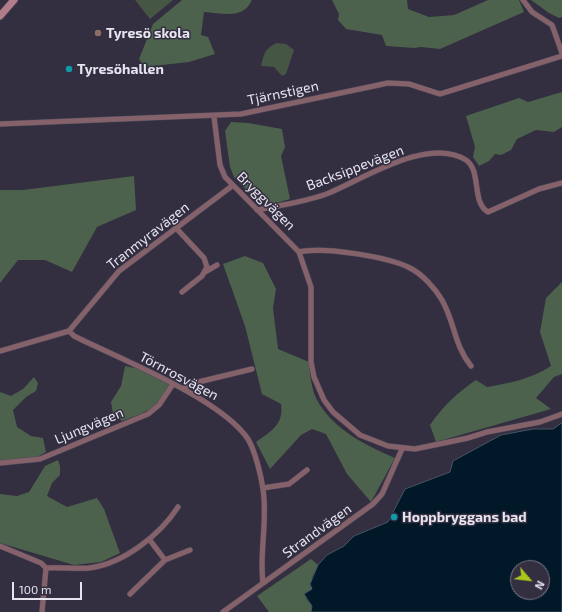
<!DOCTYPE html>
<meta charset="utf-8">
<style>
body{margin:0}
#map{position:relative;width:562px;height:612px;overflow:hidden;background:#332e40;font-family:"Exo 2",sans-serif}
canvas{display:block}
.north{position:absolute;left:510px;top:560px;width:40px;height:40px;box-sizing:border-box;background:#332e40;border:1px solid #7b7786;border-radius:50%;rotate:118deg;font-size:11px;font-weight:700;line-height:16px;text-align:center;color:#e6e4ef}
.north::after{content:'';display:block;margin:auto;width:14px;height:18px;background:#a9c71b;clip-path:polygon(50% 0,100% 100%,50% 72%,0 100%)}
.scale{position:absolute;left:12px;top:582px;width:70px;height:18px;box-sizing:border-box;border:2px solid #e6e4ef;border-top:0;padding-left:5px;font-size:12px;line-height:14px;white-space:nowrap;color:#e6e4ef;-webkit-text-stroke:3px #332e40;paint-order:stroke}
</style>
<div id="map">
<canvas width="562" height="612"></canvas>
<div class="north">N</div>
<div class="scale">100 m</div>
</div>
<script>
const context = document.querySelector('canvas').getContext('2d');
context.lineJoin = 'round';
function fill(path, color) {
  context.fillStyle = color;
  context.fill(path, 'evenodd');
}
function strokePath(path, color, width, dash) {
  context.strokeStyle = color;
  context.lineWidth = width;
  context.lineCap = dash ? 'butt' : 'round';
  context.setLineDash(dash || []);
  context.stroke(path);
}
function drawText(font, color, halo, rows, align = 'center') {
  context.font = font + ' "Exo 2",sans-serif';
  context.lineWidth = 3;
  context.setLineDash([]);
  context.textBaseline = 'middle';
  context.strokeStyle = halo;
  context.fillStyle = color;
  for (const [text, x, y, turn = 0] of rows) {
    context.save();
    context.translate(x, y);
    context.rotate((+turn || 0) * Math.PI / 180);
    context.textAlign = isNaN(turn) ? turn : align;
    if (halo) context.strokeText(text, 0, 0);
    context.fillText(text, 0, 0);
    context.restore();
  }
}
const green = new Path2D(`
 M 135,0 L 173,0 L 150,19 Z
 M 277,43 L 286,44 L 294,50 L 286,74 L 282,76 L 274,67 L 261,66 C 264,54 265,48 277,43 Z`);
const forest = new Path2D(`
 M 182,0 L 252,0 C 243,20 222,13 204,12 L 201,35 L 208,37 L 215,54 L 189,62 L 144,67 L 139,59 L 153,24 Z
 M 332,0 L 407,0 L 408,9 L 429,17 L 454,15 L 488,0 L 519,0 L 524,12 L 440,49 L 421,47 L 414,48 L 386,46 L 382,35 L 346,29 L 338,20 L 339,14 Z
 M 531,0 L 562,0 L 562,17 L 559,18 L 549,13 Z
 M 562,92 L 562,127 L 554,132 L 536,130 L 517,139 L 511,150 L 501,155 L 495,154 L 489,161 L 479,166 L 473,157 L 475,147 L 466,116 L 519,98 L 528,102 Z
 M 231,122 L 248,123 L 282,129 L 285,147 L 281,156 L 290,199 L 273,204 L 256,200 L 234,177 L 230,167 L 225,131 Z
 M 134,176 L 136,210 L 97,227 L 72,272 L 45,260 L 18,260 L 0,283 L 0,190 L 23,190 Z
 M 245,256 L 263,263 L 276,289 L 273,308 L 278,349 L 309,362 C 310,373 311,387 316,398 C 332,429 365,445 395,458 L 371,502 L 347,474 L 326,434 L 312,429 L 301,435 L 270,469 L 256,442 C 271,431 284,425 281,404 L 262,394 L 245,326 L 223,264 Z
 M 562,282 L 562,374 L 554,377 L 536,398 L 551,409 L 436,442 L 430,425 C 443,406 458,392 476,380 L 487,387 C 510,383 531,379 551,366 L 540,332 L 546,298 Z
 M 125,366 L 140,369 L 170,384 C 155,410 149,411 122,421 L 113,414 L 111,402 L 121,386 Z
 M 34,377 L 38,383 L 36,391 L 26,397 L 13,410 L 17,427 L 31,436 L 43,438 L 46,452 L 37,457 L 0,461 L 0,392 L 11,396 L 23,389 Z
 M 58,460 L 60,466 L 60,475 L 52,483 L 47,496 L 67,507 L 97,498 L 104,509 L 120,553 L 101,562 L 74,565 L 0,543 L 0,494 L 17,496 L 29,492 L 45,466 Z
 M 311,559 L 318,565 L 312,577 L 313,588 L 306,599 L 312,606 L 311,612 L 269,612 L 257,596 Z`);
const water = new Path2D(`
 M 562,423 L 562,612 L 311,612 L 312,606 L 304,594 L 312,589 L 310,584 L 318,565 L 327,555 L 344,546 L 354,536 L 388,522 L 405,489 L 450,472 L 453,461 L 501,435 L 533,429 L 553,429 ZM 518,568 L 542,568 L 542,592 L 518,592 Z`);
const street = new Path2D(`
 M 523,0 L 532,12 L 552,25 L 562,53
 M 214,117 L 220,165 L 225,177 L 299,252 L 311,287 L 311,362 L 314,377 L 324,400 L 333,412 L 360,435 L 388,446 L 415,449 L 468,438 L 487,432 L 540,422 L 562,414
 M 0,124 L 241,114 L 388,83 L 409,84 L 440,94 L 562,56
 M 257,210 C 281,205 306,202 329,193 C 363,179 429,136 466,160 C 482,171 471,202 488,212 L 539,189 L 562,183
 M 176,228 L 204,258 L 207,267 L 202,276 L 182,292
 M 299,252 C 322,246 389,257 410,268 C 422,274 435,288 442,300 C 455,323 454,345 471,366
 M 205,272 L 217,265
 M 69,331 L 74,336 C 120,359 220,398 248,439 C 255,451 261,475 263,489 C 268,521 259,552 263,583
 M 0,351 L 69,331 L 119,271 L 232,186
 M 183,389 L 190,384 L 252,369
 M 0,463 L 40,459 L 148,414 L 159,405 L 173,384
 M 263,488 L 289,484 L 307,470
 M 149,539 L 165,560 L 190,550
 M 0,546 L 41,563 L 46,568 C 60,567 75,569 89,568 C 123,564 160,535 178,507
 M 130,594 L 165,560
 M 42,612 L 46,568
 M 223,612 L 373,504 L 382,494 L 402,449`);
const secondary = new Path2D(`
 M 0,16 L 14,0`);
const markers = [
 [98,33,4,"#8d6e63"],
 [69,69,4,"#0f9aa8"],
 [394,517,4,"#0f9aa8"]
];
const poiNames = [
 ["Tyresö skola",106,33],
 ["Tyresöhallen",77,69],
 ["Hoppbryggans bad",402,517]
];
const streetNames = [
 ["Tjärnstigen",283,93,-12],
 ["Backsippevägen",355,168,-21],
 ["Bryggvägen",266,201,45],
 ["Tranmyravägen",148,236,-38],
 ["Törnrosvägen",179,376,28],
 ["Ljungvägen",89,426,-23],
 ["Strandvägen",317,531,-36]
];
fill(green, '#465645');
fill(forest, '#4c624c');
fill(water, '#011828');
strokePath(water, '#465564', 1);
strokePath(street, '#504b5c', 6);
strokePath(secondary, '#504b5c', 8);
strokePath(street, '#85626a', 5);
strokePath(secondary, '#b37c89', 7);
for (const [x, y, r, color] of markers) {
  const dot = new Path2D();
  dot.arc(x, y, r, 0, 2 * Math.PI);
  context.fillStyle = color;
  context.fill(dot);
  strokePath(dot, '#332e40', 1.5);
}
drawText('bold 14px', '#e6e4ef', '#332e40', poiNames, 'left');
drawText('14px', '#e6e4ef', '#332e40', streetNames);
</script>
